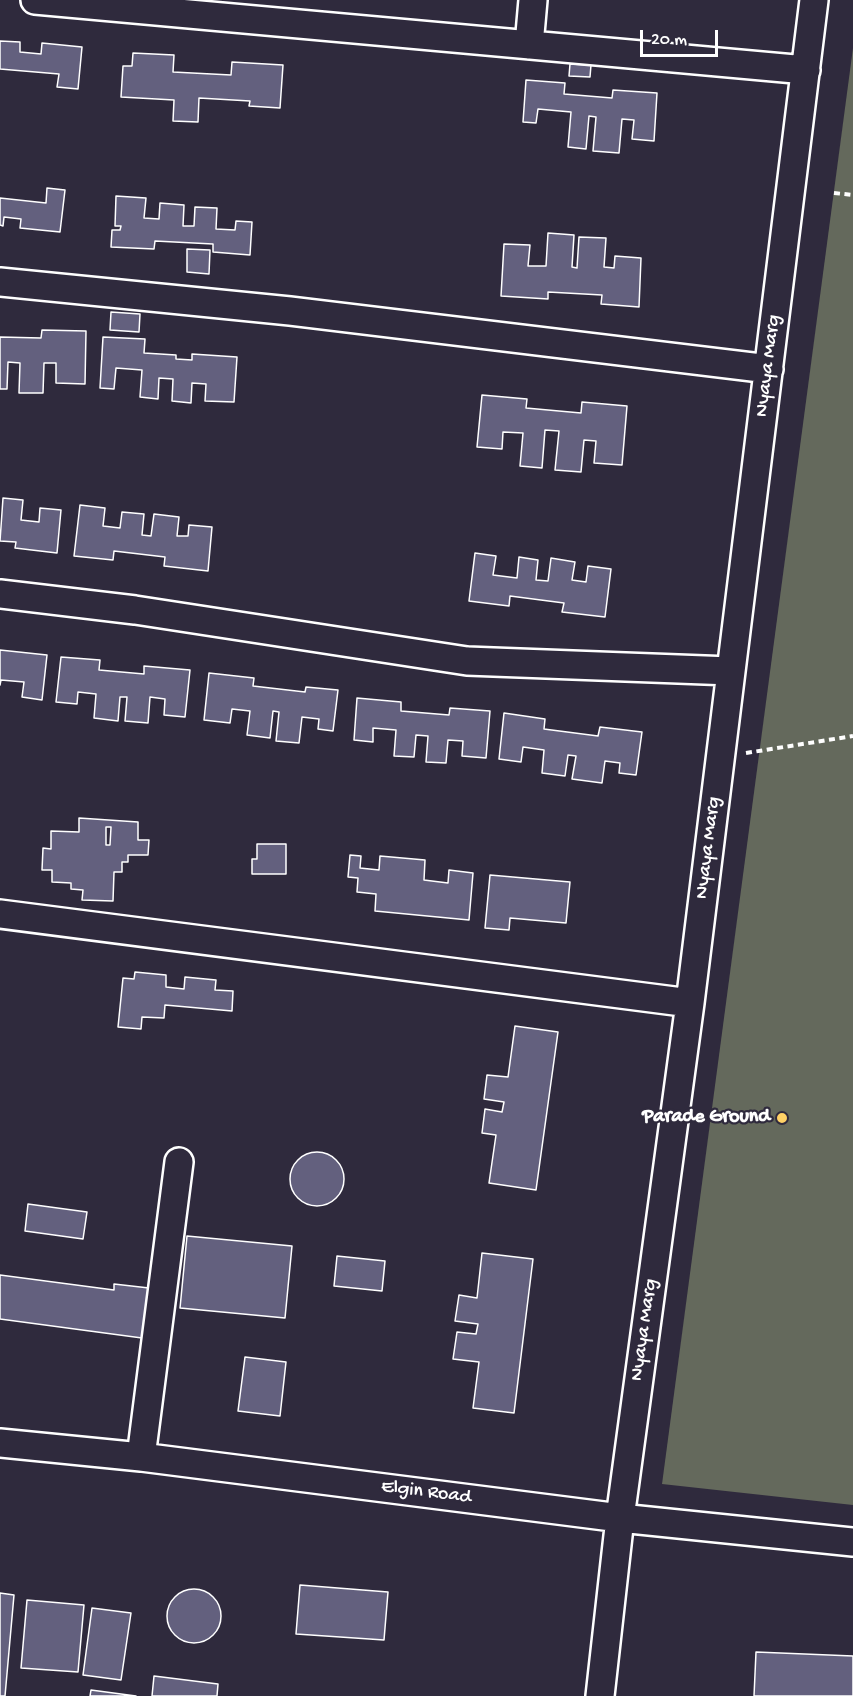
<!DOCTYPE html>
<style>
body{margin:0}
#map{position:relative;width:853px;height:1696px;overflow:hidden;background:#2f2a3d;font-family:"Gochi Hand",sans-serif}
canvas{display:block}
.scale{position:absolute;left:640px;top:30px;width:78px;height:27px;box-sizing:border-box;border:3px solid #fff;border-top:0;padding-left:8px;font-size:18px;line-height:21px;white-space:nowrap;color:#fff;-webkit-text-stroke:4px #2f2a3d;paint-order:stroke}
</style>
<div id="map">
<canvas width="853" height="1696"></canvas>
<div class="scale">20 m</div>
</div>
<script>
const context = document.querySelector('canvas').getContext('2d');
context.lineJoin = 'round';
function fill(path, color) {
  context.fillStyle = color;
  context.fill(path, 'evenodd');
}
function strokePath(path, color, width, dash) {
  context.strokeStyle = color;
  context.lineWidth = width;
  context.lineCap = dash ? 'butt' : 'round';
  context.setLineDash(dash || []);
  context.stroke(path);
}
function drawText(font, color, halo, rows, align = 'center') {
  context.font = font + ' "Gochi Hand",sans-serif';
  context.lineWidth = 4.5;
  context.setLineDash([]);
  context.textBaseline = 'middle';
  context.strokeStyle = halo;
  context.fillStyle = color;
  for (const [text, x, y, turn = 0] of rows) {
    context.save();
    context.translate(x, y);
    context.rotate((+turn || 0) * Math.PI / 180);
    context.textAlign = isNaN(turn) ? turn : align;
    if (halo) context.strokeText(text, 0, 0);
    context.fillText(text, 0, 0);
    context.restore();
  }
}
const green = new Path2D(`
 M 853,48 L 853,1505 L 662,1484 Z`);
const building = new Path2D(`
 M 0,41 L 20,42 L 20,52 L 41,54 L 42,43 L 82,47 L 78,89 L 57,87 L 59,74 L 0,69 Z
 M 133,53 L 174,55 L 173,72 L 231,75 L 232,62 L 283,65 L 280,108 L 249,106 L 250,101 L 199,98 L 198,122 L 173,121 L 174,100 L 121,97 L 123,66 L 132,66 Z
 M 570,64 L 591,65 L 590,77 L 569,76 Z
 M 526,80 L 565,83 L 564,94 L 612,98 L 613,90 L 657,93 L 654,141 L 632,139 L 634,120 L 622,119 L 619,153 L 593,151 L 596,117 L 589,116 L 586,149 L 568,147 L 571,112 L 538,109 L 536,123 L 523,122 Z
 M 47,188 L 65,190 L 60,232 L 20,228 L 21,219 L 4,217 L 3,226 L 0,225 L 0,198 L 46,203 Z
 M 116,196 L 146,198 L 144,218 L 159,219 L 160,203 L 184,205 L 183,226 L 194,226 L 195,207 L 217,208 L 216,229 L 235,230 L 236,221 L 252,222 L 250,255 L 213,252 L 213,244 L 155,241 L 154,249 L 111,247 L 112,230 L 120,230 L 121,226 L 115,226 Z
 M 548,233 L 574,235 L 572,267 L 577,268 L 579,237 L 606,238 L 604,267 L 614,268 L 615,256 L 641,258 L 639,307 L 601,304 L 602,295 L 548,292 L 548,299 L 501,296 L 504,244 L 530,245 L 528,266 L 546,266 Z
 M 187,249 L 210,250 L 209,274 L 187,272 Z
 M 111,312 L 140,314 L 139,332 L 110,330 Z
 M 42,330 L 86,331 L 85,384 L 56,383 L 56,363 L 44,363 L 43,393 L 19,393 L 20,363 L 8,362 L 7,389 L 0,389 L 0,337 L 41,338 Z
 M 103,337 L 145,339 L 144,353 L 176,355 L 176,359 L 192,360 L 192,354 L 237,357 L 234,402 L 205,401 L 206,384 L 192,383 L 191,403 L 172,401 L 173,379 L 159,378 L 158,399 L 140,397 L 142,370 L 116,368 L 114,389 L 100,388 Z
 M 482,395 L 527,399 L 526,408 L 581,413 L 582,402 L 627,406 L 622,465 L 594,463 L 596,441 L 584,440 L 581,472 L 555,470 L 559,431 L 545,430 L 542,468 L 520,466 L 523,433 L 503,432 L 502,449 L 477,447 Z
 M 3,498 L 23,500 L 21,520 L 39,522 L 40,508 L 61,510 L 57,553 L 15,548 L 16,542 L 0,541 Z
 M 80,505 L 105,508 L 103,526 L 120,528 L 122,512 L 144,514 L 142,535 L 151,536 L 154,514 L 179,517 L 177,536 L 188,536 L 189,525 L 212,527 L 208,571 L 164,566 L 165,557 L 114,551 L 113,560 L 74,556 Z
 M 475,553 L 496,556 L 493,575 L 517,578 L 519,557 L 538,560 L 536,580 L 548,581 L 551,558 L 575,562 L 572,580 L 586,582 L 588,566 L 611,569 L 605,617 L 562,612 L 564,603 L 510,596 L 509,606 L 469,601 Z
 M 0,650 L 47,655 L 42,700 L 22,697 L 24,682 L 1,680 L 0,685 Z
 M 61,657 L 100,660 L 99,670 L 144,674 L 144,666 L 190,670 L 185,717 L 164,715 L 165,699 L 150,697 L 148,723 L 125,721 L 127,697 L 120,697 L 118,721 L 94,718 L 96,694 L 78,692 L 77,704 L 56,702 Z
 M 209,673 L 254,678 L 253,686 L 305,692 L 306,687 L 338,690 L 333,731 L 318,729 L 319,719 L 302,717 L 299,743 L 276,741 L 279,712 L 273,711 L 270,738 L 247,735 L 250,711 L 232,709 L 230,723 L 204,720 Z
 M 357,698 L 401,702 L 401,711 L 449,715 L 450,708 L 490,711 L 486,758 L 462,756 L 463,741 L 448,740 L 446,763 L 426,762 L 428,736 L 416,735 L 414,757 L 394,756 L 396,730 L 373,728 L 373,742 L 354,740 Z
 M 504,713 L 545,719 L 544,729 L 598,736 L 600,727 L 642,732 L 636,775 L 619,773 L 620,763 L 605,761 L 602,783 L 572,779 L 576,756 L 568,755 L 565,776 L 542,773 L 544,750 L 523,747 L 521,762 L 499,759 Z
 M 79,818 L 138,822 L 138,840 L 149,840 L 148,855 L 128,855 L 128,862 L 122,862 L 122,872 L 114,872 L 113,901 L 82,900 L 83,890 L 71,889 L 71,883 L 52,882 L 52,870 L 42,870 L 43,848 L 51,849 L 51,831 L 79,832 ZM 106,827 L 111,827 L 110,845 L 106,845 Z
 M 257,844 L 286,844 L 286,874 L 252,874 L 252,859 L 257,859 Z
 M 350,855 L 361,856 L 360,868 L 379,870 L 380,856 L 425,860 L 424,880 L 448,883 L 449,870 L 473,873 L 469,920 L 375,911 L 376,894 L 357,892 L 358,878 L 348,877 Z
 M 490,875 L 570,882 L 566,923 L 510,918 L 509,930 L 485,928 Z
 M 135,972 L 166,975 L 166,987 L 184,989 L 185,977 L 216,980 L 215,990 L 233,991 L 232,1011 L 165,1005 L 164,1018 L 142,1017 L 141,1029 L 118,1027 L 123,978 L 134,979 Z
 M 515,1026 L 558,1032 L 536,1190 L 489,1183 L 496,1135 L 482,1133 L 485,1109 L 502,1112 L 504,1102 L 484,1099 L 487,1075 L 508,1077 Z
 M290 1179a27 27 0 1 1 54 0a27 27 0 1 1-54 0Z
 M 28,1204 L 87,1212 L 83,1239 L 25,1231 Z
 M 187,1236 L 292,1246 L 285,1318 L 180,1308 Z
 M 482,1253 L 533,1259 L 514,1413 L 473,1408 L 479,1362 L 453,1359 L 457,1332 L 476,1334 L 478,1324 L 455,1321 L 459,1295 L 477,1298 Z
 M 337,1256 L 385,1261 L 382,1291 L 334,1286 Z
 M 0,1275 L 114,1290 L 114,1284 L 149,1288 L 142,1338 L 0,1319 Z
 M 245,1357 L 286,1362 L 280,1416 L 238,1411 Z
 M 300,1585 L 388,1592 L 384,1640 L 296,1634 Z
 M167 1616a27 27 0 1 1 54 0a27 27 0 1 1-54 0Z
 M 0,1593 L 14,1595 L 5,1696 L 0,1696 Z
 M 27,1600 L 84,1605 L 78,1672 L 21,1668 Z
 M 92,1608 L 131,1613 L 121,1680 L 83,1675 Z
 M 756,1652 L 853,1656 L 853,1696 L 754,1696 Z
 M 154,1676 L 218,1684 L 217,1696 L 152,1696 Z
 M 91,1690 L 136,1696 L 90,1696 Z`);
const path = new Path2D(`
 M 834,193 L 853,195
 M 746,753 L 853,736`);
const minor = new Path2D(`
 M 35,0 L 806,70
 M 529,45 L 533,0
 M 0,282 L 290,311 L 769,369
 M 0,594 L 135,610 L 467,661 L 731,671
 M 0,914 L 690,1003
 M 0,1443 L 141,1457 L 620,1518 L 853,1542
 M 141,1457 L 179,1162
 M 600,1696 L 620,1518 L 690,1003 L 814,0`);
const markers = [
 [782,1118,6,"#ffd166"]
];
const streetNames = [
 ["Nyaya Marg",769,366,-83],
 ["Nyaya Marg",709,848,-83],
 ["Nyaya Marg",645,1330,-82],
 ["Elgin Road",426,1493,7]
];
const poiNames = [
 ["Parade Ground",770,1118]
];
fill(green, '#64695c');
fill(building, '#63607e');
strokePath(building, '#fff', 1.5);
strokePath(minor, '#fff', 32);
strokePath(path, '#fff', 4, [6, 4.5]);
strokePath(minor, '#2f2a3d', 27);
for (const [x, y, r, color] of markers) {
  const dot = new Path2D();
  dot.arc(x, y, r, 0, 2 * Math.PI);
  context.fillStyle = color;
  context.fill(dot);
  strokePath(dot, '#2f2a3d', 2);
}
drawText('20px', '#fff', '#2f2a3d', streetNames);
drawText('bold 20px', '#fff', '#2f2a3d', poiNames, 'right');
</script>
